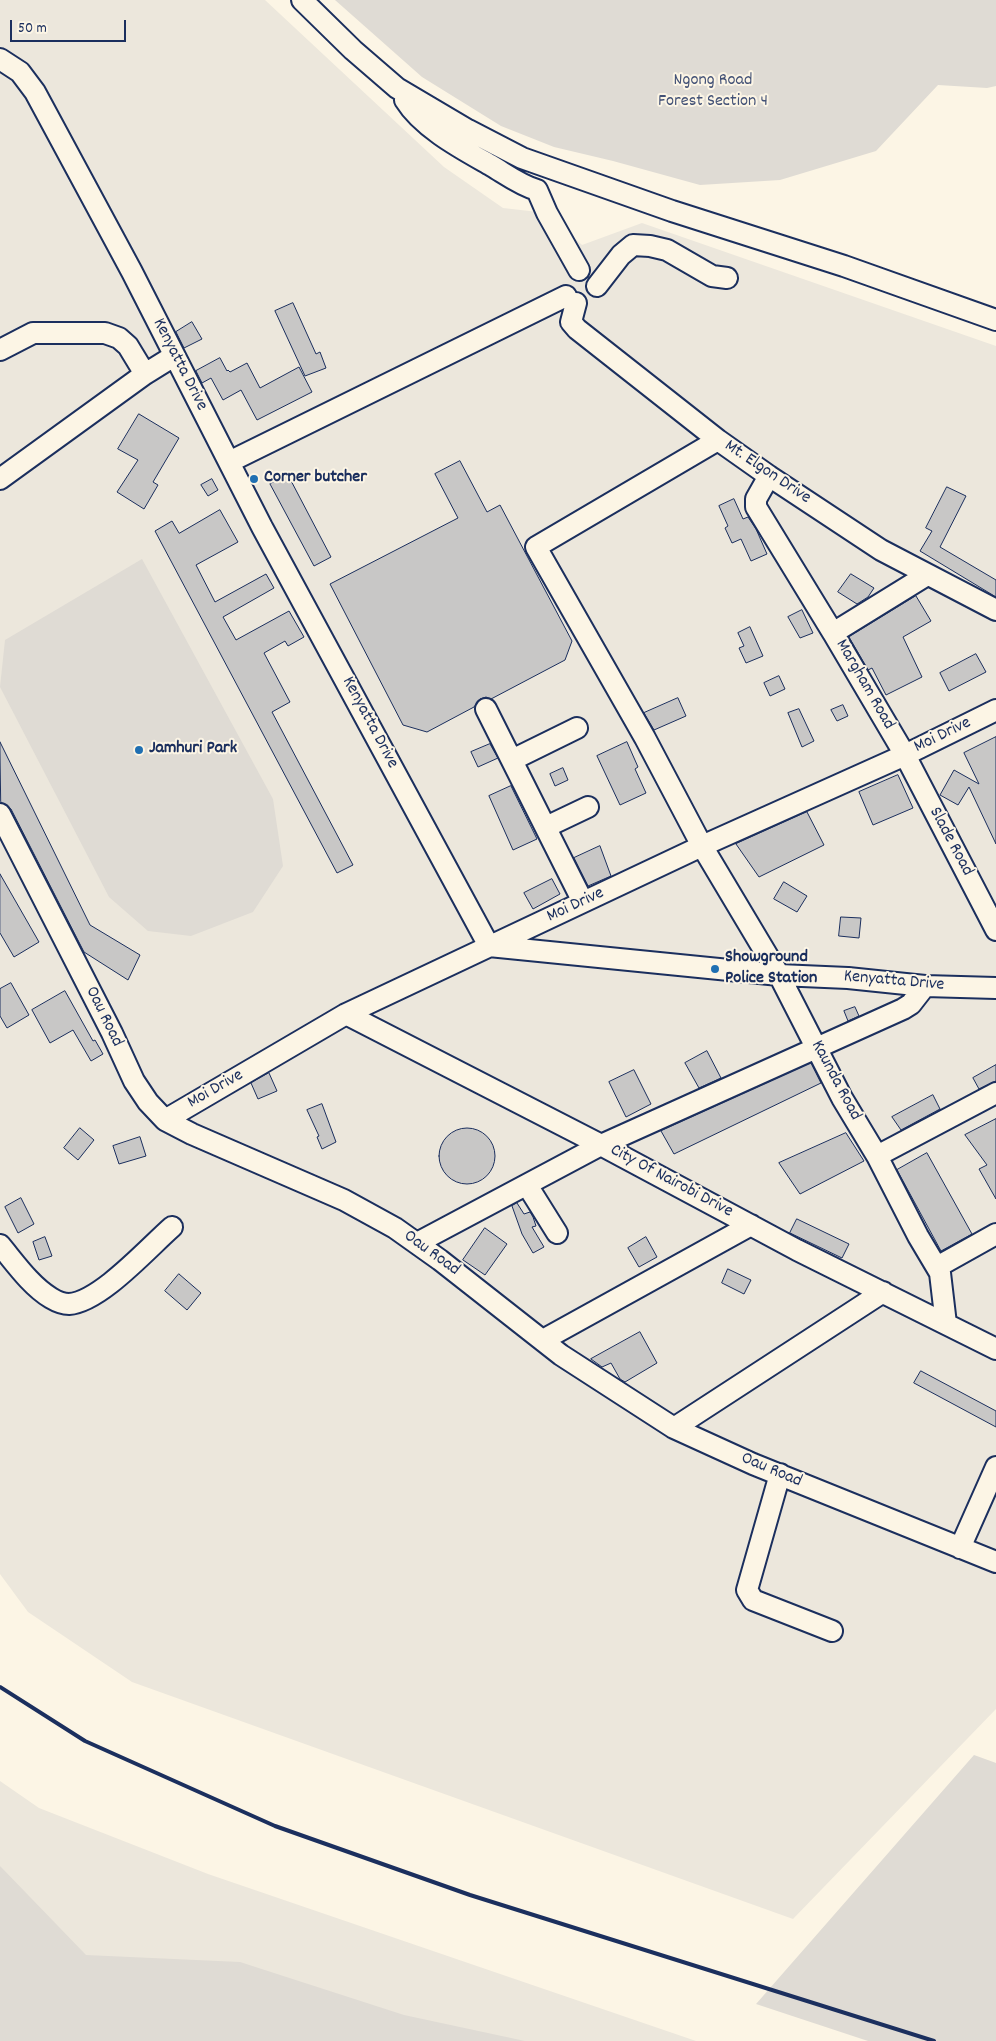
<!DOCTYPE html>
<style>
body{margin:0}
#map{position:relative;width:996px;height:2041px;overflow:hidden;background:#fcf5e5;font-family:Dekko,sans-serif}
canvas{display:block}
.scale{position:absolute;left:10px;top:20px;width:116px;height:22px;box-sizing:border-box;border:2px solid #1b2f5e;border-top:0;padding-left:6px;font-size:15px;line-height:18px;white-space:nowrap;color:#1b2f5e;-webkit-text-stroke:4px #fcf5e5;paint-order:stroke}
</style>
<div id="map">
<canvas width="996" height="2041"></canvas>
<div class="scale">50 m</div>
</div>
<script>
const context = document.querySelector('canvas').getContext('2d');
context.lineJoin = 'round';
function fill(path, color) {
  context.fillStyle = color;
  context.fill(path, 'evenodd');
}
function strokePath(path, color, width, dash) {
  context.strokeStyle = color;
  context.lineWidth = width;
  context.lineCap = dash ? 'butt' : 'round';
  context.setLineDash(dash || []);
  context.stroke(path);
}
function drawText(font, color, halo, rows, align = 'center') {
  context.font = font + ' Dekko,sans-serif';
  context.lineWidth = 4;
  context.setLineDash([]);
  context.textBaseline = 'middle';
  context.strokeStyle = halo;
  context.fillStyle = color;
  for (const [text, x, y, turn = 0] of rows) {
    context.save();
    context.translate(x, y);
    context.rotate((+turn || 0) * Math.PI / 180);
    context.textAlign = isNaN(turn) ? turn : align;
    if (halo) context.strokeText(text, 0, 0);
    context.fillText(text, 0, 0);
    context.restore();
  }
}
const built = new Path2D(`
 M 0,0 L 265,0 L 444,167 L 503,208 L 547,213 L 582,245 L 642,223 L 996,346 L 996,1709 L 793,1919 L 132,1682 L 28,1612 L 0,1574 Z
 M 0,1781 L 39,1808 L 208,1874 L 696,2041 L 0,2041 Z`);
const green = new Path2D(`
 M 335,0 L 996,0 L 996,86 L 987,88 L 938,85 L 876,151 L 780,180 L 700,185 L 613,161 L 554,147 L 501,126 L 422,77 Z
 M 142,559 L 273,799 L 283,866 L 253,912 L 191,936 L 148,931 L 109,897 L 0,687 L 5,640 Z
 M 974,1755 L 996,1763 L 996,2041 L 868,2041 L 756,2004 Z
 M 0,1866 L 86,1955 L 240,1962 L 404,2015 L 525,2041 L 0,2041 Z`);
const building = new Path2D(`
 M 293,303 L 316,354 L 320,352 L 326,368 L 305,376 L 275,311 Z
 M 192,322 L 202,339 L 184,348 L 176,332 Z
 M 220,358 L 227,371 L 228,370 L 230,372 L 247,363 L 260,388 L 299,367 L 312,392 L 257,420 L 241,390 L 223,400 L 211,378 L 202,383 L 196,371 Z
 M 139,414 L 179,438 L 153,482 L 158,485 L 144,509 L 117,492 L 138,460 L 118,449 Z
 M 460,461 L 487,512 L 500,505 L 572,641 L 565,660 L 491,699 L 486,697 L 480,699 L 474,707 L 427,732 L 403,725 L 330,584 L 458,518 L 435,474 Z
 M 288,475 L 331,557 L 314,566 L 270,484 Z
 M 212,479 L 218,490 L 208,496 L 201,485 Z
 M 947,487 L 966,496 L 940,547 L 996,580 L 996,597 L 920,551 L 932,531 L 926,528 Z
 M 734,499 L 743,519 L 748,517 L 756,529 L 767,554 L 751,561 L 741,539 L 732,543 L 725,528 L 728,526 L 719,506 Z
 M 220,510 L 238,542 L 196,565 L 215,602 L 266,574 L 274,588 L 223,617 L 236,640 L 289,611 L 304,637 L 288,646 L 285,641 L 264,653 L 290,702 L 272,712 L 353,865 L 337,873 L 155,531 L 172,521 L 179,533 Z
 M 851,574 L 874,588 L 868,597 L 857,604 L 838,592 Z
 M 916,596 L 931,621 L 903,637 L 922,677 L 886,695 L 872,668 L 868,670 L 849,637 Z
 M 802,610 L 813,633 L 800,638 L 788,617 Z
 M 750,627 L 763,656 L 746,663 L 739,648 L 744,646 L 738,633 Z
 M 976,654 L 986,672 L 949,691 L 940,673 Z
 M 779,676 L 785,689 L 770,696 L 764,683 Z
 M 678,698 L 686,716 L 654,730 L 644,713 Z
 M 843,705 L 848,716 L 837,721 L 831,710 Z
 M 799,709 L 814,741 L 802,747 L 788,713 Z
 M 996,737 L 996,844 L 969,787 L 958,805 L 940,795 L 954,770 L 979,784 L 964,753 Z
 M 0,742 L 90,925 L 140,955 L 128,980 L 84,952 L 11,809 L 1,802 Z
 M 627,742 L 638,767 L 635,769 L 646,793 L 620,805 L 597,756 Z
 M 490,744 L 498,758 L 478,767 L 471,752 Z
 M 563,768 L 568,780 L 555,786 L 550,774 Z
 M 898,775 L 913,808 L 873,825 L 859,792 Z
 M 511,786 L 537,839 L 513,850 L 489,796 Z
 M 807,812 L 824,845 L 759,877 L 736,844 Z
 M 600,846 L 611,876 L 588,886 L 574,858 Z
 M 0,874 L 39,942 L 14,957 L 0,933 Z
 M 552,879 L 560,894 L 533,909 L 524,893 Z
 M 784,882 L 807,896 L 797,912 L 774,899 Z
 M 841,917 L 861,918 L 859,938 L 839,936 Z
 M 11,983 L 29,1015 L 7,1028 L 0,1016 L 0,989 Z
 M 65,991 L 93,1041 L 95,1040 L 103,1054 L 91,1061 L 73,1030 L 50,1043 L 32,1010 Z
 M 855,1007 L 859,1016 L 848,1021 L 844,1011 Z
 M 707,1051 L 721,1078 L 699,1088 L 685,1063 Z
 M 811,1063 L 821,1083 L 674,1154 L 661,1131 Z
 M 996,1065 L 996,1081 L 979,1089 L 973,1078 Z
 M 634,1070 L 651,1104 L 626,1117 L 609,1082 Z
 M 269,1073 L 277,1091 L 258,1099 L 251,1083 Z
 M 933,1095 L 940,1109 L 901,1130 L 892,1117 Z
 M 322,1104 L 336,1142 L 322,1149 L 317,1137 L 319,1136 L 307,1110 Z
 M 996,1119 L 996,1199 L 979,1169 L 987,1165 L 965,1135 Z
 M439 1156a28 28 0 1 1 56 0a28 28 0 1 1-56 0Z
 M 80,1128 L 94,1140 L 78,1160 L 64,1148 Z
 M 846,1133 L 864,1161 L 800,1194 L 779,1163 Z
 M 140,1137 L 146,1156 L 119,1164 L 113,1146 Z
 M 927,1153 L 972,1234 L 941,1251 L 897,1170 Z
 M 21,1198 L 34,1224 L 18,1233 L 5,1207 Z
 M 517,1203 L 524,1214 L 530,1212 L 533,1217 L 536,1226 L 532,1227 L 544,1247 L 533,1253 L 522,1234 L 512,1206 Z
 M 797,1219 L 849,1244 L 842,1258 L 790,1233 Z
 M 485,1228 L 507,1244 L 485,1275 L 463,1260 Z
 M 45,1237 L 52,1256 L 39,1260 L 33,1242 Z
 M 646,1237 L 657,1257 L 639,1267 L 628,1248 Z
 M 728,1269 L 751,1280 L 744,1294 L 722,1283 Z
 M 179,1274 L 201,1293 L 187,1310 L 165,1291 Z
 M 640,1332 L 657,1363 L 625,1382 L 620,1379 L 611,1363 L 602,1367 L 591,1359 Z
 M 921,1371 L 996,1411 L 996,1427 L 914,1383 Z`);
const minor = new Path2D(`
 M 302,0 L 353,50 L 397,88 L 468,130 L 522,158 L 672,211 L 844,266 L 996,320
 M 0,59 L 20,72 L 35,92 L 132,272 L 262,527 L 489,946 L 779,975 L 848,978 L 925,986 L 996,988
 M 405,100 C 423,129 464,150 492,166 C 507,175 520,185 537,190 L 547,213 L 579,270
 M 597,286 L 621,255 L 633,245 L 650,246 L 667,250 L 712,276 L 727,278
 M 576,303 L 571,322 L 577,329 L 718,440 L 769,476 L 881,550 L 996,610
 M 0,350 L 33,333 L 105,333 L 119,338 L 128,346 L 145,374
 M 718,440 L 536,547 L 645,738 L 702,846 L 779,975 L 842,1098 L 877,1156 L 918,1236 L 940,1273 L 946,1324
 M 229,462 L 566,296
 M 769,476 L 756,499 L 756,507 L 833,633
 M 0,479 L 145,374 L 174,356
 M 927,575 L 833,633 L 905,755 L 996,930
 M 486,709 L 583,902
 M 512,760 L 577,728
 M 0,814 L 112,1033 L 134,1081 L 148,1102 L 165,1120 L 192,1134 L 344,1200 L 395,1228 L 440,1260 L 561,1355 L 674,1428 L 753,1464 L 996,1562
 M 546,827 L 588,807
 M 346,1014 L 601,1145 L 797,1250 L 996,1349
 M 165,1120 L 346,1014 L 702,846 L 905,755 L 996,710
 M 877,1156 L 996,1093
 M 527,1185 L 557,1233
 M 417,1243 L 601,1145 L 903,1009 L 911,1004 L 925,986
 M 0,1245 C 15,1263 31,1286 51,1298 C 56,1301 63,1304 69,1304 C 100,1302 148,1248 172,1227
 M 937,1267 L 996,1234
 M 543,1340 L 751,1225
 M 674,1428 L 883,1292
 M 780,1474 L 747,1590 L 753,1600 L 832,1631
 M 960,1548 L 996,1467`);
const rail = new Path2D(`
 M 0,1687 L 85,1741 L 275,1826 L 470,1895 L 934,2041`);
const markers = [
 [254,479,5,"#1f6fb2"],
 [139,750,5,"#1f6fb2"],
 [715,969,5,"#1f6fb2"]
];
const parkNames = [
 ["Ngong Road",713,82],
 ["Forest Section 4",713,103]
];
const streetNames = [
 ["Kenyatta Drive",179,365,63],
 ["Mt. Elgon Drive",767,473,34],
 ["Margham Road",864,685,60],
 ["Kenyatta Drive",369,723,62],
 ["Moi Drive",943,736,-26],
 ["Slade Road",950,842,62],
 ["Moi Drive",576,906,-25],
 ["Kenyatta Drive",894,982,5],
 ["Oau Road",103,1017,64],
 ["Kaunda Road",835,1081,62],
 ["Moi Drive",216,1090,-30],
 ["City Of Nairobi Drive",671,1182,28],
 ["Oau Road",431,1254,36],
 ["Oau Road",771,1471,23]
];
const poiNames = [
 ["Corner butcher",264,479],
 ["Jamhuri Park",149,750],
 ["Showground",725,959],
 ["Police Station",725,980]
];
fill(built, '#ece7dc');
fill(green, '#dfdbd4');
fill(building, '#c8c7c6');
strokePath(building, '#1b2f5e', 1);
strokePath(minor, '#1b2f5e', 24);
strokePath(minor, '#fcf5e5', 20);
strokePath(rail, '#1b2f5e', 4);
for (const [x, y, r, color] of markers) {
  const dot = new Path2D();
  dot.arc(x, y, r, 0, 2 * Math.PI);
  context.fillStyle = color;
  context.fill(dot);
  strokePath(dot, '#fcf5e5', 2);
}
drawText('18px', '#425176', '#fcf5e5', parkNames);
drawText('18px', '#1b2f5e', '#fcf5e5', streetNames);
drawText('bold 18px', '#1b2f5e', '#fcf5e5', poiNames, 'left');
</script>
